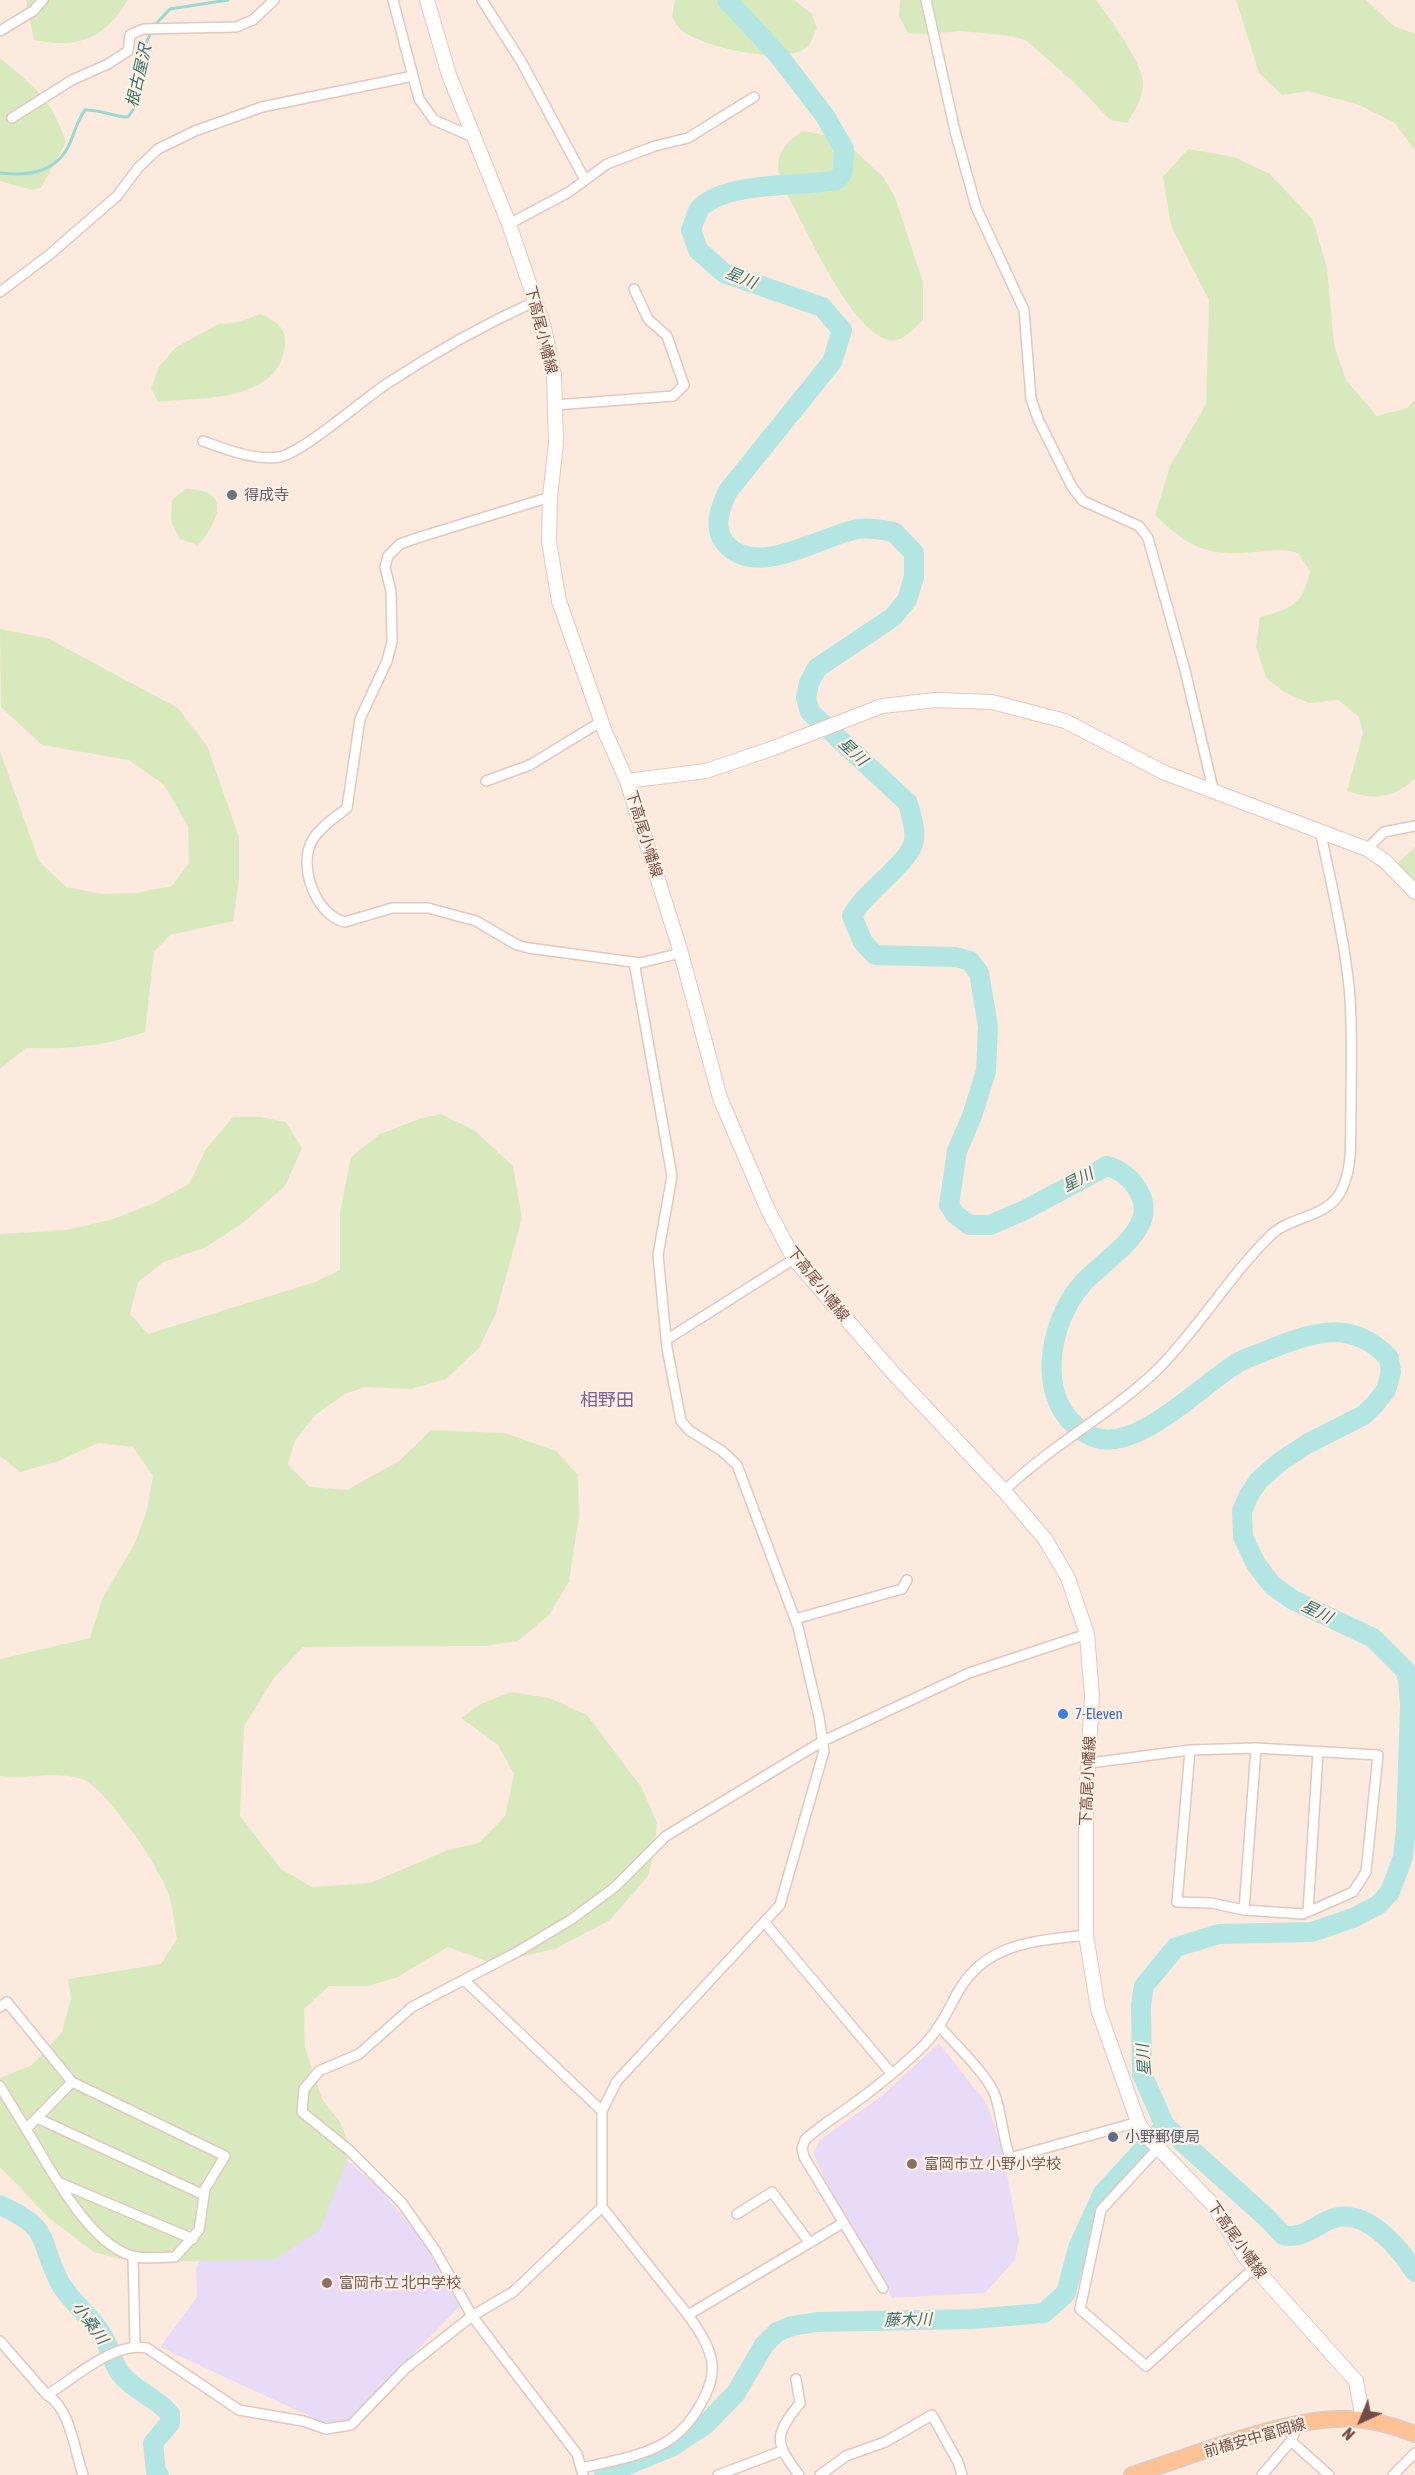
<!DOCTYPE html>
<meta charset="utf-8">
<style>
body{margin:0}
#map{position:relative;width:1415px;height:2475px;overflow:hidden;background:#fdeade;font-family:"Asap Condensed",sans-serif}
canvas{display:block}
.north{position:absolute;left:1331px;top:2391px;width:60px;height:60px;-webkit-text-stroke:4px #ffefe4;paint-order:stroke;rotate:224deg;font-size:16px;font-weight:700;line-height:24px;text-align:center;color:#724d46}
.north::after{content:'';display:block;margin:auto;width:21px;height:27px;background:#724d46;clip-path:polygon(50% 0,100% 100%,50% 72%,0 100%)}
</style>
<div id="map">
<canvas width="1415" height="2475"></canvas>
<div class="north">N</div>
</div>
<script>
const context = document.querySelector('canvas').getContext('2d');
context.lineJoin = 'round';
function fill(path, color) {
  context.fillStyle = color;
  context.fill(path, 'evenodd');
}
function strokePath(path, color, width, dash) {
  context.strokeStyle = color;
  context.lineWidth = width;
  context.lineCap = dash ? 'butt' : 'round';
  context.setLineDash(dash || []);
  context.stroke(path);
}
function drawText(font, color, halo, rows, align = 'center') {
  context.font = font + ' "Asap Condensed","Noto Sans JP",sans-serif';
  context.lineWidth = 4.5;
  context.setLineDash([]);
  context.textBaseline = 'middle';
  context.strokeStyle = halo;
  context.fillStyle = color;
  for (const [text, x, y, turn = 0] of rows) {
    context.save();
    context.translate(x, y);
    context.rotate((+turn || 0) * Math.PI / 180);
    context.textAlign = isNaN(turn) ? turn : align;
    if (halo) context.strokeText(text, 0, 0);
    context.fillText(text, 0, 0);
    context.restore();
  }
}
const education = new Path2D(`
 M 939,2043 L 987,2104 L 1003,2152 L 1019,2239 L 1015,2260 L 985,2293 L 892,2298 L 823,2176 L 813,2152 L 821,2139 L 883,2095 Z
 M 325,2140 L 380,2189 L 471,2299 L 459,2307 L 348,2421 L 336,2425 L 324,2423 L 160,2347 L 197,2297 L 196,2269 L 211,2240 Z`);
const green = new Path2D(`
 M 26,0 L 128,0 C 104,39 78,49 34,40 Z
 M 675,0 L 794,0 L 812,14 L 817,28 C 814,33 812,41 809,45 C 789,68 700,47 680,29 C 677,26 675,21 672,17 Z
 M 900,0 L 1096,0 C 1109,17 1142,62 1143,83 C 1144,97 1134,112 1127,123 L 1110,120 L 1079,87 L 1027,41 L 1012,36 L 962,31 L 926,34 L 908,33 L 899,16 Z
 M 1236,0 L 1366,0 L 1394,26 L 1415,34 L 1415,151 L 1395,123 L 1359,105 L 1308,91 L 1282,95 L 1259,73 Z
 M 0,58 C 35,87 51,98 66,142 L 41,188 L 31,190 L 0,181 Z
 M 803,131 L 829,136 L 848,144 L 883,177 L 895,197 L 923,282 L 923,320 C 914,328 903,343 889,340 C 850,333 801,217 781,183 C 774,157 781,145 803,131 Z
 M 1188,149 L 1234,157 L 1270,174 L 1313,220 L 1327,268 L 1334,345 L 1346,380 L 1377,416 L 1407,408 L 1415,400 L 1415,778 C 1395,799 1373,800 1347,791 L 1363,733 L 1359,717 L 1338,700 L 1309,703 L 1284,692 L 1266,678 L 1256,647 L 1260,617 C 1291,609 1303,604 1310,571 L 1298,553 C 1276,547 1264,553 1242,553 C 1200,555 1184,542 1155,515 L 1170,466 L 1206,404 L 1209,300 L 1171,226 L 1163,177 Z
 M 260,314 C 273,319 286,327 285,342 C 282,403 202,397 158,402 L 151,388 L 159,367 L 175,348 L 218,324 L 240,322 Z
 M 185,489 C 232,489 220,520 198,545 L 180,539 L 171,522 L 172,500 Z
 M 0,629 L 47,638 L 178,708 L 207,746 L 239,837 L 239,880 L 233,921 L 170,935 L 154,952 L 145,1032 C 106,1046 67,1050 26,1048 L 0,1069 L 0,751 L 39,861 L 66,887 L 102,894 L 136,893 L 172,886 L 189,863 L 188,826 L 164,785 L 129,760 L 42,745 L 1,707 Z
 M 1415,847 L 1415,901 L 1400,884 L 1398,863 Z
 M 441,1114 L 474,1130 L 513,1166 L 522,1218 L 496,1313 L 479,1348 L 446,1379 L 411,1389 L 366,1387 L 345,1394 L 314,1416 L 295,1441 L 288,1464 L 310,1487 L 347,1490 L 399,1461 L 431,1430 L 505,1433 L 556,1451 L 578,1475 L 579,1516 L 569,1582 L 549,1615 L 518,1641 L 485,1646 L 303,1647 L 274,1678 L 244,1726 L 240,1816 L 281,1869 L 312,1887 L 370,1883 L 448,1850 L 479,1843 L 505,1816 L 514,1774 L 498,1745 L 461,1718 L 481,1704 L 511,1692 L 549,1698 L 587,1715 L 642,1788 L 657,1823 L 654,1853 L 648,1876 L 610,1920 L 555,1949 L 492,1963 L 448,1947 L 398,1977 L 369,1986 L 329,1986 L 304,2009 L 305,2047 L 322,2099 L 340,2122 L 351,2150 L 320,2230 L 274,2260 L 132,2262 L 94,2252 L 49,2218 L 0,2167 L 0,2078 L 32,2065 L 62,2032 L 71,1999 L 68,1979 L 161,1964 L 177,1939 C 174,1923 173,1905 167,1890 C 158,1865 105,1787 82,1779 C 53,1770 25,1781 0,1776 L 0,1659 L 90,1638 L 102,1599 L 135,1543 L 147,1510 L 153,1476 L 133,1447 L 98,1443 L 59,1461 L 20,1472 L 0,1456 L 0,1234 L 67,1230 L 113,1219 L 152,1204 L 189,1184 L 206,1149 L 233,1117 L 261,1117 L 286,1122 L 302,1148 L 285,1186 L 243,1223 L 206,1247 L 164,1262 L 138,1282 L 130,1314 L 148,1334 L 315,1282 L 340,1270 L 340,1212 L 351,1157 L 380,1134 L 419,1119 Z`);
const stream = new Path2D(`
 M 0,173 C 25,176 52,174 67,149 C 74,136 76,122 85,110 C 100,109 113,117 128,117 L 135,107 L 140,58 L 153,27 L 170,9 L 228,0`);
const river = new Path2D(`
 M 727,0 L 779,56 L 825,116 L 844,149 L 843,172 L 837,180 C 801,187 726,181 700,208 C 696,213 694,224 691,230 L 698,250 L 724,273 L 822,307 L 842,330 L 832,362 L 728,491 C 721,506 712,527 725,543 C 756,580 820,536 858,529 C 869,527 883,530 894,532 L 914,553 L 914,577 L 907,600 L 893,617 L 817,668 L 809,683 L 806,698 L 810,712 L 908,803 C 911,815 916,828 914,840 C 912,861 864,892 852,916 L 863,942 L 875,955 L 956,957 L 970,961 L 979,973 L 988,1026 L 986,1071 L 972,1116 L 957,1151 L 949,1205 L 955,1214 L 969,1225 L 990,1225 L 1025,1210 L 1107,1166 C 1129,1171 1153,1200 1140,1224 C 1128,1248 1101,1263 1083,1283 C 1048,1322 1033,1403 1087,1434 C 1132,1461 1203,1382 1239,1362 C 1250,1356 1262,1353 1273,1348 C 1316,1331 1353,1320 1389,1358 L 1391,1372 L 1386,1390 L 1375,1404 L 1364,1415 L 1307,1444 L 1281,1461 L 1259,1480 L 1249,1495 L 1242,1511 L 1243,1537 L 1256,1564 L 1272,1585 L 1293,1600 L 1373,1638 L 1405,1670 L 1408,1679 L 1410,1705 L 1406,1829 L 1403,1857 L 1390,1892 L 1378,1905 L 1353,1918 L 1312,1932 L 1219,1934 L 1176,1947 L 1144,1986 L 1141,2005 L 1142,2074 L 1165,2126 L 1268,2219 L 1283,2235 C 1303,2240 1316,2224 1334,2218 C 1367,2208 1400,2249 1415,2272
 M 0,2205 C 52,2229 37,2236 59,2281 C 70,2303 94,2317 105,2340 C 110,2350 113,2363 120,2373 C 134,2391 156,2397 170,2414 L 170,2423 L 153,2443 L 156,2472 L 159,2475
 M 604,2475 L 673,2446 L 705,2425 L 736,2393 L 764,2345 L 777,2332 L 792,2326 L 817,2322 L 972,2319 L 1044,2313 L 1066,2293 L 1078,2248 L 1103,2193 L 1164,2127`);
const street = new Path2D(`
 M 393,0 L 419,99 L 434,120 L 473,137
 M 482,0 L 521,61 L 585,180
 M 926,0 L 955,131 L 976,207 L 1024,310 L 1031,399 L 1038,419 L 1072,487 L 1083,501 L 1139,526 L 1148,538 L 1185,670 L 1214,793
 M 0,31 L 33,11 L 43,0
 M 12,118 L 72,80 L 108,64 L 128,51 L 130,35 L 143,29 L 236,27 L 253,20 L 274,0
 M 509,224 L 569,192 L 607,164 L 655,146 L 688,138 L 754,97
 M 0,292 L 49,255 L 117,196 L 138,168 L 158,149 L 195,131 L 262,107 L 413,76
 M 555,405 L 673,396 L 684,385 L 667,336 L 648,319 L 634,289
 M 203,441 C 225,449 255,461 279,457 C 304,452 363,399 388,383 C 435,352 485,324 536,301
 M 550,497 L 417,538 L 400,544 L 388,556 L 385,567 L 391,591 L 392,642 L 387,661 L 360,719 L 347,808 C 336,817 321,826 313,839 C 297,864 315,915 345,922 L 392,908 L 428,908 L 476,921 L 517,945 L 529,948 L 640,963 L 681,953
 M 486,781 L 530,765 L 602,721
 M 1367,849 L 1384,832 L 1415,826
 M 634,962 L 672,1176 L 658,1255 L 667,1348 L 681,1421 L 690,1431 L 722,1451 L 737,1465 L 798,1627 L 819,1717 L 824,1751 L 780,1905 L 617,2081 L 602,2111 L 602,2207 L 688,2315 L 843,2223
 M 666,1340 L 794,1259
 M 1004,1491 C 1051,1445 1110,1415 1157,1370 C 1199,1328 1229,1276 1271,1235 C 1289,1217 1327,1217 1340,1193 C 1354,1168 1350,1136 1351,1108 C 1351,1068 1353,1027 1349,986 C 1343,933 1331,882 1320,830
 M 795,1619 L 902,1589 L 907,1580
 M 1256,1748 L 1378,1755 L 1366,1872 L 1353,1892 L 1303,1914 L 1244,1910 L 1211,1903 L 1177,1902 L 1190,1750 Z
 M 1090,1763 L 1190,1750
 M 1244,1910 L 1256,1748
 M 1308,1912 L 1318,1752
 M 765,1923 L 892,2074
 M 464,1980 L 602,2111
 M 0,2007 L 7,2002 L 72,2082
 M 940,2027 C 955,2044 990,2077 996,2098 C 1002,2118 1003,2138 1010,2158 L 1138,2122
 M 72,2082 L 225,2156 L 205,2189 L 199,2230 L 175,2257 C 163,2257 149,2259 137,2257 C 90,2249 50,2167 26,2129 Z
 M 0,2086 L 26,2129
 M 37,2118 L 204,2195
 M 1159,2147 L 1101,2210 L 1080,2309 L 1146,2366 L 1254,2268
 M 60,2183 L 193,2239
 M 737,2214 L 772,2192 L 809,2242
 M 133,2256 L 135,2345
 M 883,2288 L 804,2157 L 802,2148 L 805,2140 C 818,2127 834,2118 849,2107 C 874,2089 898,2070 920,2049 C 938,2032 947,2012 958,1992 C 986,1942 1036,1941 1086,1935
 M 0,2341 L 47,2395 C 70,2407 75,2452 83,2475
 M 796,2379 L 800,2403 C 774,2436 774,2442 799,2475
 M 47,2395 C 75,2378 114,2341 147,2348 L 239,2410 L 303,2421 L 326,2429 L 351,2425 L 406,2368 L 472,2316 L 513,2292 L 602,2207
 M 1298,2424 L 1291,2441 L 1329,2475
 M 581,2468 C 609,2462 650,2455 672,2438 C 691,2425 715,2388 712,2364 C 710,2346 698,2329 688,2315
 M 583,2475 L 577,2454 L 472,2316 L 435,2250 L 402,2203 L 349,2150 L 302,2112 L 304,2089 L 319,2071 L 359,2054 L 412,2007 L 517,1952 L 572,1919 L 615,1887 L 666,1836 L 823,1741 L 969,1673 L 1087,1634
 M 718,2475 L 782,2451
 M 820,2475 L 846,2456 L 885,2442 L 932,2415 L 958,2462 L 962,2475
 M 1262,2475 L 1291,2441
 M 1393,2475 L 1415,2453`);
const secondary = new Path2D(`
 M 427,0 L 449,75 L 509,224 L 543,324 L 554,375 L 556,443 L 550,497 L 549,542 L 559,601 L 605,732 L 627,781 L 681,953 L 720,1098 L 768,1210 L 794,1259 L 895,1375 L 1004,1491 L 1045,1539 L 1068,1578 L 1087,1634 L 1092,1696 L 1086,1802 L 1086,1935 L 1098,2009 L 1138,2122 L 1145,2134 L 1214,2206 L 1245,2257 L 1356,2381 L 1363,2420
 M 627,781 L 706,771 L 771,749 L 882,706 L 936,700 L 992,702 L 1065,721 L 1165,773 L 1367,849 L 1385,861 L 1415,892`);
const primary = new Path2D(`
 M 1132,2475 C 1192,2456 1274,2422 1335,2419 C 1362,2417 1390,2424 1415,2434`);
const markers = [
 [232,495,6,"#6b7280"],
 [1063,1714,6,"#3f7fe0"],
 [1113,2137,6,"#5c6f8a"],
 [912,2164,6,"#8d6e63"],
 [327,2283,6,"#8d6e63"]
];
const streetNames = [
 ["下高尾小幡線",541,330,76],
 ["下高尾小幡線",644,834,73],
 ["下高尾小幡線",818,1284,52],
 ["下高尾小幡線",1088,1781,-87],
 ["下高尾小幡線",1237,2240,55],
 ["前橋安中富岡線",1255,2438,-16]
];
const worshipNames = [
 ["得成寺",244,495]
];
const shopNames = [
 ["7-Eleven",1075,1714]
];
const serviceNames = [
 ["小野郵便局",1125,2137]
];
const educationNames = [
 ["富岡市立 小野小学校",924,2164],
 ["富岡市立 北中学校",339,2283]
];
const waterNames = [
 ["根古屋沢",139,76,-77],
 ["星川",741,278,22],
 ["星川",853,752,43],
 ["星川",1078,1180,-27],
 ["星川",1317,1612,26],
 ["星川",1144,2060,-94],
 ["藤木川",908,2320,-1],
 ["小桑川",90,2323,54]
];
const quarterNames = [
 ["相野田",607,1400]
];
fill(education, '#e8dbf8');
fill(green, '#d8eabd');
strokePath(stream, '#99d8d5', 3);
strokePath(river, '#b3e6e3', 20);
strokePath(street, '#e2c7bd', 12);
strokePath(secondary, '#e8c6ba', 16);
strokePath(primary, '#d8cdcb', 18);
strokePath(street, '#fff', 9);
strokePath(secondary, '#fff', 14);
strokePath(primary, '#fec194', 15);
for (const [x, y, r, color] of markers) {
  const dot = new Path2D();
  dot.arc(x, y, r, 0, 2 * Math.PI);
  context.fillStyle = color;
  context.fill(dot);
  strokePath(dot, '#ffefe4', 2);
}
drawText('15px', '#724d46', '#ffefe4', streetNames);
drawText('15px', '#5b616d', '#ffefe4', worshipNames, 'left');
drawText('15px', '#366cbe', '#ffefe4', shopNames, 'left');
drawText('15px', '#4e5e75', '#ffefe4', serviceNames, 'left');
drawText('15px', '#785e54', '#ffefe4', educationNames, 'left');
drawText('italic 16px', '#377270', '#ffefe4', waterNames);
drawText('18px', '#7a6196', '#ffefe4', quarterNames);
</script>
